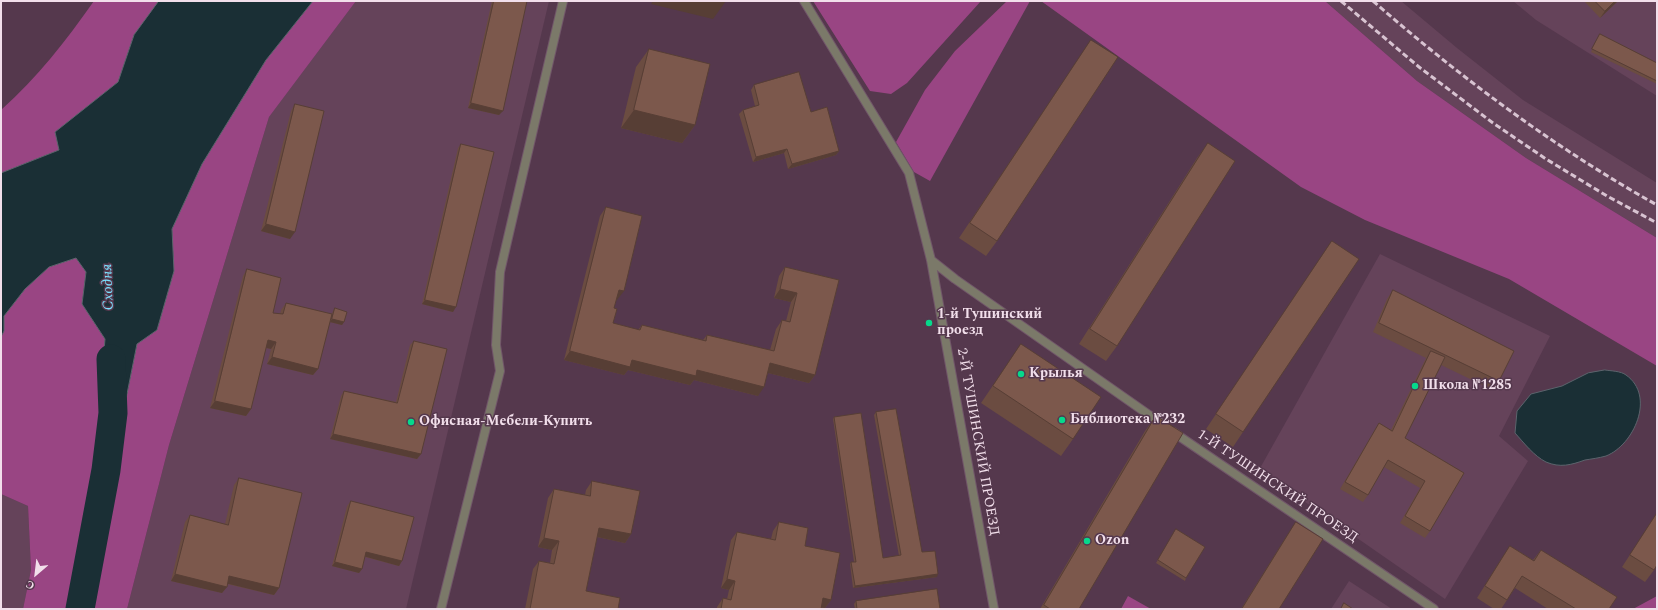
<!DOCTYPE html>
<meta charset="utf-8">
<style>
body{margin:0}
#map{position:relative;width:1658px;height:610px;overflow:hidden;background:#55384d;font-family:Spectral,serif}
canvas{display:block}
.frame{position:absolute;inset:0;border:2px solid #f2dfeb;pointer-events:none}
.north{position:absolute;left:16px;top:554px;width:40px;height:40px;-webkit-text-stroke:3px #55384d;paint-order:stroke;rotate:208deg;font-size:11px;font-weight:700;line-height:16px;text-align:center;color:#f2dfeb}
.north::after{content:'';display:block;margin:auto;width:14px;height:18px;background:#f2dfeb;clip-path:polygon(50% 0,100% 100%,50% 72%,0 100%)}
</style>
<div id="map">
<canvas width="1658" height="610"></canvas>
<div class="frame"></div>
<div class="north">С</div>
</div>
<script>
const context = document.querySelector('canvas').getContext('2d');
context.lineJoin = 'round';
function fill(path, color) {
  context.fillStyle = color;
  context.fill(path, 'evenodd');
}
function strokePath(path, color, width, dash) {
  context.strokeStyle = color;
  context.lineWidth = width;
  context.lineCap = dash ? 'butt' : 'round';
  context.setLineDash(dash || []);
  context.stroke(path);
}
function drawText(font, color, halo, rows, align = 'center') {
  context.font = font + ' Spectral,serif';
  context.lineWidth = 3;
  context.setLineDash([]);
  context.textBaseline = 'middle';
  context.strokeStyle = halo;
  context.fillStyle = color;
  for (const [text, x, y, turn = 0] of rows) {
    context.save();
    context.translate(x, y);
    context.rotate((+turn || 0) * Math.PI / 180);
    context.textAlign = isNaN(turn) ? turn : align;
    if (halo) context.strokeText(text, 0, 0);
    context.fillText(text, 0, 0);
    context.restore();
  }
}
const built = new Path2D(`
 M 356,1 L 549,1 L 406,609 L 127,609 L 169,445 L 269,117 Z
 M 1325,1 L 1401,1 L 1457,48 L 1523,100 L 1657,183 L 1657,238 L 1526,158 L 1417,81 Z
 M 1513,1 L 1657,1 L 1657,96 L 1536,20 Z
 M 1380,254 L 1550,336 L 1499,436 L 1528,461 L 1445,599 L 1259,470 Z
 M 1,494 L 28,506 L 31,570 L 23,609 L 1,609 Z
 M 1349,581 L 1392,609 L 1331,609 Z`);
const green = new Path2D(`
 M 94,1 L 159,1 L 134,35 L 118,82 L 56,132 L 59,150 L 1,173 L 1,110 C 38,77 65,42 94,1 Z
 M 313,1 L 356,1 L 269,117 L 169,445 L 127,609 L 23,609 L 31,570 L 28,506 L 1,494 L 1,337 L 4,331 L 4,316 L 25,289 L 49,267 L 76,258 L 86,272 L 82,304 L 105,339 L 126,399 L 137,344 L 157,330 L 174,271 L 172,229 L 202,164 L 266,60 Z
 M 813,1 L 981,1 L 907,83 L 891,94 L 870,91 Z
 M 1007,1 L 1030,1 L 930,181 L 914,172 L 896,142 L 925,90 L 955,51 Z
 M 1041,1 L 1325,1 L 1417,81 L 1526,158 L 1657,238 L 1657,366 L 1509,279 L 1365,220 L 1301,187 Z
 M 1128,596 L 1151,609 L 1121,609 Z
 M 1657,596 L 1657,609 L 1633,609 Z`);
const water = new Path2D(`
 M 159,1 L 313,1 L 266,60 L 202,164 L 172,229 L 174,271 L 157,330 L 137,344 L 126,399 L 100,399 L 105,339 L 82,304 L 86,272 L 76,258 L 49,267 L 25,289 L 4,316 L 4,331 L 1,337 L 1,173 L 59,150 L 55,132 L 118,82 L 134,35 Z
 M 1605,370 C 1611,371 1621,371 1626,375 C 1656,396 1634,445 1606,456 C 1599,458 1591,459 1585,460 C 1571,465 1560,468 1546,462 C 1534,456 1524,443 1515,433 L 1517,411 L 1531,394 L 1562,386 L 1588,373 Z`);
const river = new Path2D(`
 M 80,609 L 106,470 L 113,413 L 111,359`);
const minor = new Path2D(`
 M 804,1 L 909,173 L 931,260 L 994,609
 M 931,260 L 955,279 L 1162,424
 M 1173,432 L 1434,609
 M 441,609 L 500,371 L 496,345 L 500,272 L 563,1`);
const rail = new Path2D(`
 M 1341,1 L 1419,67 L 1493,123 L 1546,159 L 1607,196 L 1657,223
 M 1373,1 C 1461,78 1555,148 1657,205`);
const wall = new Path2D(`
 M 492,1 L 527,1 L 499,115 L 468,108 Z
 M 1584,1 L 1618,1 L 1600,18 Z
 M 1600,34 L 1657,63 L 1657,84 L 1591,52 Z
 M 1091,40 L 997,241 L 986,256 L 959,238 Z
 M 649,49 L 695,125 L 682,143 L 621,128 L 636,67 Z
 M 754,85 L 811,112 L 839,151 L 836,155 L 788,169 L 784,153 L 753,162 L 739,114 L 743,110 L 755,106 L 751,90 Z
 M 295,104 L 290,239 L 261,231 L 291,111 Z
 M 1208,143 L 1117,346 L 1106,361 L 1079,344 L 1197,158 Z
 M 461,144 L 453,312 L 422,304 L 458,148 Z
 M 606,207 L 617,300 L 616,300 L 614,308 L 613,323 L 638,330 L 642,325 L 703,340 L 707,335 L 770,350 L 776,329 L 782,320 L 786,321 L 791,302 L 774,298 L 779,276 L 785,267 L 839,280 L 815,375 L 809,383 L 768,373 L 758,396 L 694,380 L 690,385 L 628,370 L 624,375 L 564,360 L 600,216 Z
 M 1332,241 L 1243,432 L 1233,447 L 1206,429 Z
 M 247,269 L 273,313 L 280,314 L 281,310 L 286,303 L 332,314 L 333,311 L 335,308 L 344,322 L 342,325 L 330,322 L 318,369 L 313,375 L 267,364 L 271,349 L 266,348 L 251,409 L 246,416 L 210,408 L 243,276 Z
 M 1393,290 L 1499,381 L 1493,390 L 1441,365 L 1405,438 L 1464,473 L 1430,531 L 1425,538 L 1400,523 L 1420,488 L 1384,467 L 1368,495 L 1363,502 L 1340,489 L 1375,430 L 1379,423 L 1391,430 L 1426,358 L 1373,332 L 1387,299 Z
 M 414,341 L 421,454 L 417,459 L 330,439 L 341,396 L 344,391 L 396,402 L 410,345 Z
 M 1021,344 L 1073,439 L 1061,456 L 981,403 Z
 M 876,412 L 922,552 L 937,577 L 853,588 L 850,564 L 851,562 L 854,562 L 833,419 L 834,417 L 883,558 L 899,556 L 874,415 Z
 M 1156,416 L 1079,609 L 1040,609 L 1145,431 Z
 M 239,478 L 279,588 L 274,595 L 227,584 L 227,587 L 222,593 L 171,581 L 185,522 L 190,515 L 225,524 L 234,485 Z
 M 592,481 L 631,534 L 625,543 L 597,537 L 586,591 L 618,609 L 525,609 L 533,569 L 539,561 L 550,563 L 552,550 L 538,547 L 548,498 L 554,489 L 585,495 L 586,490 Z
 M 351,501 L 402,561 L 399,566 L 365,557 L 362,569 L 359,573 L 332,566 L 347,506 Z
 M 1657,513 L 1654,570 L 1645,582 L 1622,567 Z
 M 779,522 L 805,546 L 831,600 L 825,608 L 821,608 L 821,609 L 717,609 L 717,607 L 723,598 L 727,599 L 729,590 L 721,588 L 731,540 L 737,532 L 771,539 L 773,531 Z
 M 1296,522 L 1279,609 L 1241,609 L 1286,537 Z
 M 1175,532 L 1186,578 L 1185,581 L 1156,563 Z
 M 1510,546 L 1533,560 L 1541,550 L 1609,609 L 1548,609 L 1515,588 L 1501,609 L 1494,609 L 1477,598 L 1502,558 Z
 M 856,601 L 940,609 L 855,609 L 854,604 Z`);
const shadedWall = new Path2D(`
 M 653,1 L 726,1 L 713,19 L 651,4 Z
 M 1615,1 L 1618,1 L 1600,18 L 1605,11 Z
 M 471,103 L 503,111 L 499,115 L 468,108 Z
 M 634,110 L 695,125 L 682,143 L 621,128 Z
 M 787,149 L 784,153 L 753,162 L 756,157 Z
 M 839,151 L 836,155 L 788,169 L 792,164 Z
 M 266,224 L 295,232 L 290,239 L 261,231 Z
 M 780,289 L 797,293 L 791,302 L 774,298 Z
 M 619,290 L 624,291 L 617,300 L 613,299 Z
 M 425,300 L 456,307 L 453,312 L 422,304 Z
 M 332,319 L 344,322 L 342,325 L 330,322 Z
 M 268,340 L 276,342 L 271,349 L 263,347 Z
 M 570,351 L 697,370 L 764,387 L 758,396 L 694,380 L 690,385 L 628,370 L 624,375 L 564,360 Z
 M 272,357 L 318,369 L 313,375 L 267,364 Z
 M 770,363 L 815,375 L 809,383 L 764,372 Z
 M 215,401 L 251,409 L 246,416 L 210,408 Z
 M 333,434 L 421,454 L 417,459 L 330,439 Z
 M 599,528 L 631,534 L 625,543 L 593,536 Z
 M 544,538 L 559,541 L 552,550 L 538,547 Z
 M 366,552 L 402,561 L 399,566 L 363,556 Z
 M 335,562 L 362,569 L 359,573 L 332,566 Z
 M 175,574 L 227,587 L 222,593 L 171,581 Z
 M 938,574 L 937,577 L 853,588 L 855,586 Z
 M 229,576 L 279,588 L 274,595 L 225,583 Z
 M 727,579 L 735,581 L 729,590 L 721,588 Z
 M 823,598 L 831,600 L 825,608 L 817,607 Z`);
const building = new Path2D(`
 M 494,1 L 527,1 L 503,111 L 471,103 Z
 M 1595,1 L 1615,1 L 1605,11 Z
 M 1600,34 L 1657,63 L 1657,81 L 1592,49 Z
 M 1091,40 L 1118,57 L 997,241 L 970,223 Z
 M 649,49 L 710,64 L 695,125 L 634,110 Z
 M 799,72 L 811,112 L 827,107 L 839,151 L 792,164 L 787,149 L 756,157 L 743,110 L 759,105 L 754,85 Z
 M 295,104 L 324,111 L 295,232 L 266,224 Z
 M 1208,143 L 1235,161 L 1117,346 L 1090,329 Z
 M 461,144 L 494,152 L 456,307 L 425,300 Z
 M 606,207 L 642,216 L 624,291 L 619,290 L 614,308 L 617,309 L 613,323 L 640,330 L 642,325 L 706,341 L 707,335 L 774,351 L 782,320 L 790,322 L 797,293 L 780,289 L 785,267 L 839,280 L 815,375 L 770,363 L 764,387 L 697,370 L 696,376 L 632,360 L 630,367 L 570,351 Z
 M 1332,241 L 1359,259 L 1243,432 L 1216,414 Z
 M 247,269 L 281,278 L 273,313 L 283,314 L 286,303 L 332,314 L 318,369 L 272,357 L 276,342 L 268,340 L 251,409 L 215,401 Z
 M 1393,290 L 1514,351 L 1499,381 L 1379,323 Z
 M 335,308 L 347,312 L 344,322 L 332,319 Z
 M 414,341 L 447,349 L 421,454 L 333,434 L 344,391 L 397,403 Z
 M 1021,344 L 1101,397 L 1073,439 L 993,386 Z
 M 1431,351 L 1445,357 L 1405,438 L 1464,473 L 1430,531 L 1405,516 L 1425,481 L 1388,460 L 1368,495 L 1345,482 L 1379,423 L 1392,431 Z
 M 896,409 L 922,552 L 935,551 L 938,574 L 855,586 L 851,562 L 856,562 L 834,417 L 861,413 L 883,558 L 901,555 L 876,412 Z
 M 1156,416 L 1183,433 L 1079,609 L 1050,609 L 1044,605 Z
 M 239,478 L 302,493 L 279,588 L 229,576 L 227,587 L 175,574 L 190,515 L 228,525 Z
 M 592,481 L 640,491 L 631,534 L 599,528 L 586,591 L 620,598 L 618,609 L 530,609 L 539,561 L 554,564 L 559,541 L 544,538 L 554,489 L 590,496 Z
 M 351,501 L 414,517 L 402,561 L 366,552 L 362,569 L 335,562 Z
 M 1657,513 L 1657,565 L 1654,570 L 1630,555 Z
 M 779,522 L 808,528 L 805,546 L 840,553 L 831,600 L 823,598 L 821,609 L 721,609 L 723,598 L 731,600 L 735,581 L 727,579 L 737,532 L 775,540 Z
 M 1296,522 L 1323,539 L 1279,609 L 1242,609 Z
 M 1176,529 L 1205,547 L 1186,578 L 1158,560 Z
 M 1510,546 L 1534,561 L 1541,550 L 1617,597 L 1609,609 L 1576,609 L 1522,576 L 1507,600 L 1485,586 Z
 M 937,589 L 940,609 L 857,609 L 856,601 Z
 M 1344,603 L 1353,609 L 1341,609 Z`);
const markers = [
 [929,323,4,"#06d98b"],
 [1021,374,4,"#06d98b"],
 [1415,386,4,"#06d98b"],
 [1062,420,4,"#06d98b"],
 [411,422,4,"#06d98b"],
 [1087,541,4,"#06d98b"]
];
const poiNames = [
 ["1-й Тушинский",937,315],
 ["проезд",937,331],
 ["Крылья",1029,374],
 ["Школа №1285",1423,386],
 ["Библиотека №232",1070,420],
 ["Офисная-Мебели-Купить",419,422],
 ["Ozon",1095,541]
];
const streetNames = [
 ["2-Й ТУШИНСКИЙ ПРОЕЗД",977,442,80],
 ["1-Й ТУШИНСКИЙ ПРОЕЗД",1277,487,34]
];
const waterNames = [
 ["Сходня",109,287,-92]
];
fill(built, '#65435a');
fill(green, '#994583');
fill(water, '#1a2f35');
strokePath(water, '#5b646c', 1);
strokePath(river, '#1a2f35', 29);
strokePath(minor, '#715669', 10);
strokePath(minor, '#7b7969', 8);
strokePath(rail, '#d8c3d1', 3, [6, 3]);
fill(wall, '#6b4c41');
fill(shadedWall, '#573e35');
fill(building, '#7c584c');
strokePath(building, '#573e35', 1);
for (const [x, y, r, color] of markers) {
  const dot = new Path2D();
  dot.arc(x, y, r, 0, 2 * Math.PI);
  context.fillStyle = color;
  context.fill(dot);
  strokePath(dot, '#55384d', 1.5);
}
drawText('bold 14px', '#f2dfeb', '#55384d', poiNames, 'left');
drawText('14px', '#f2dfeb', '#55384d', streetNames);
drawText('italic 15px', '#7be2ff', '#55384d', waterNames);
</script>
